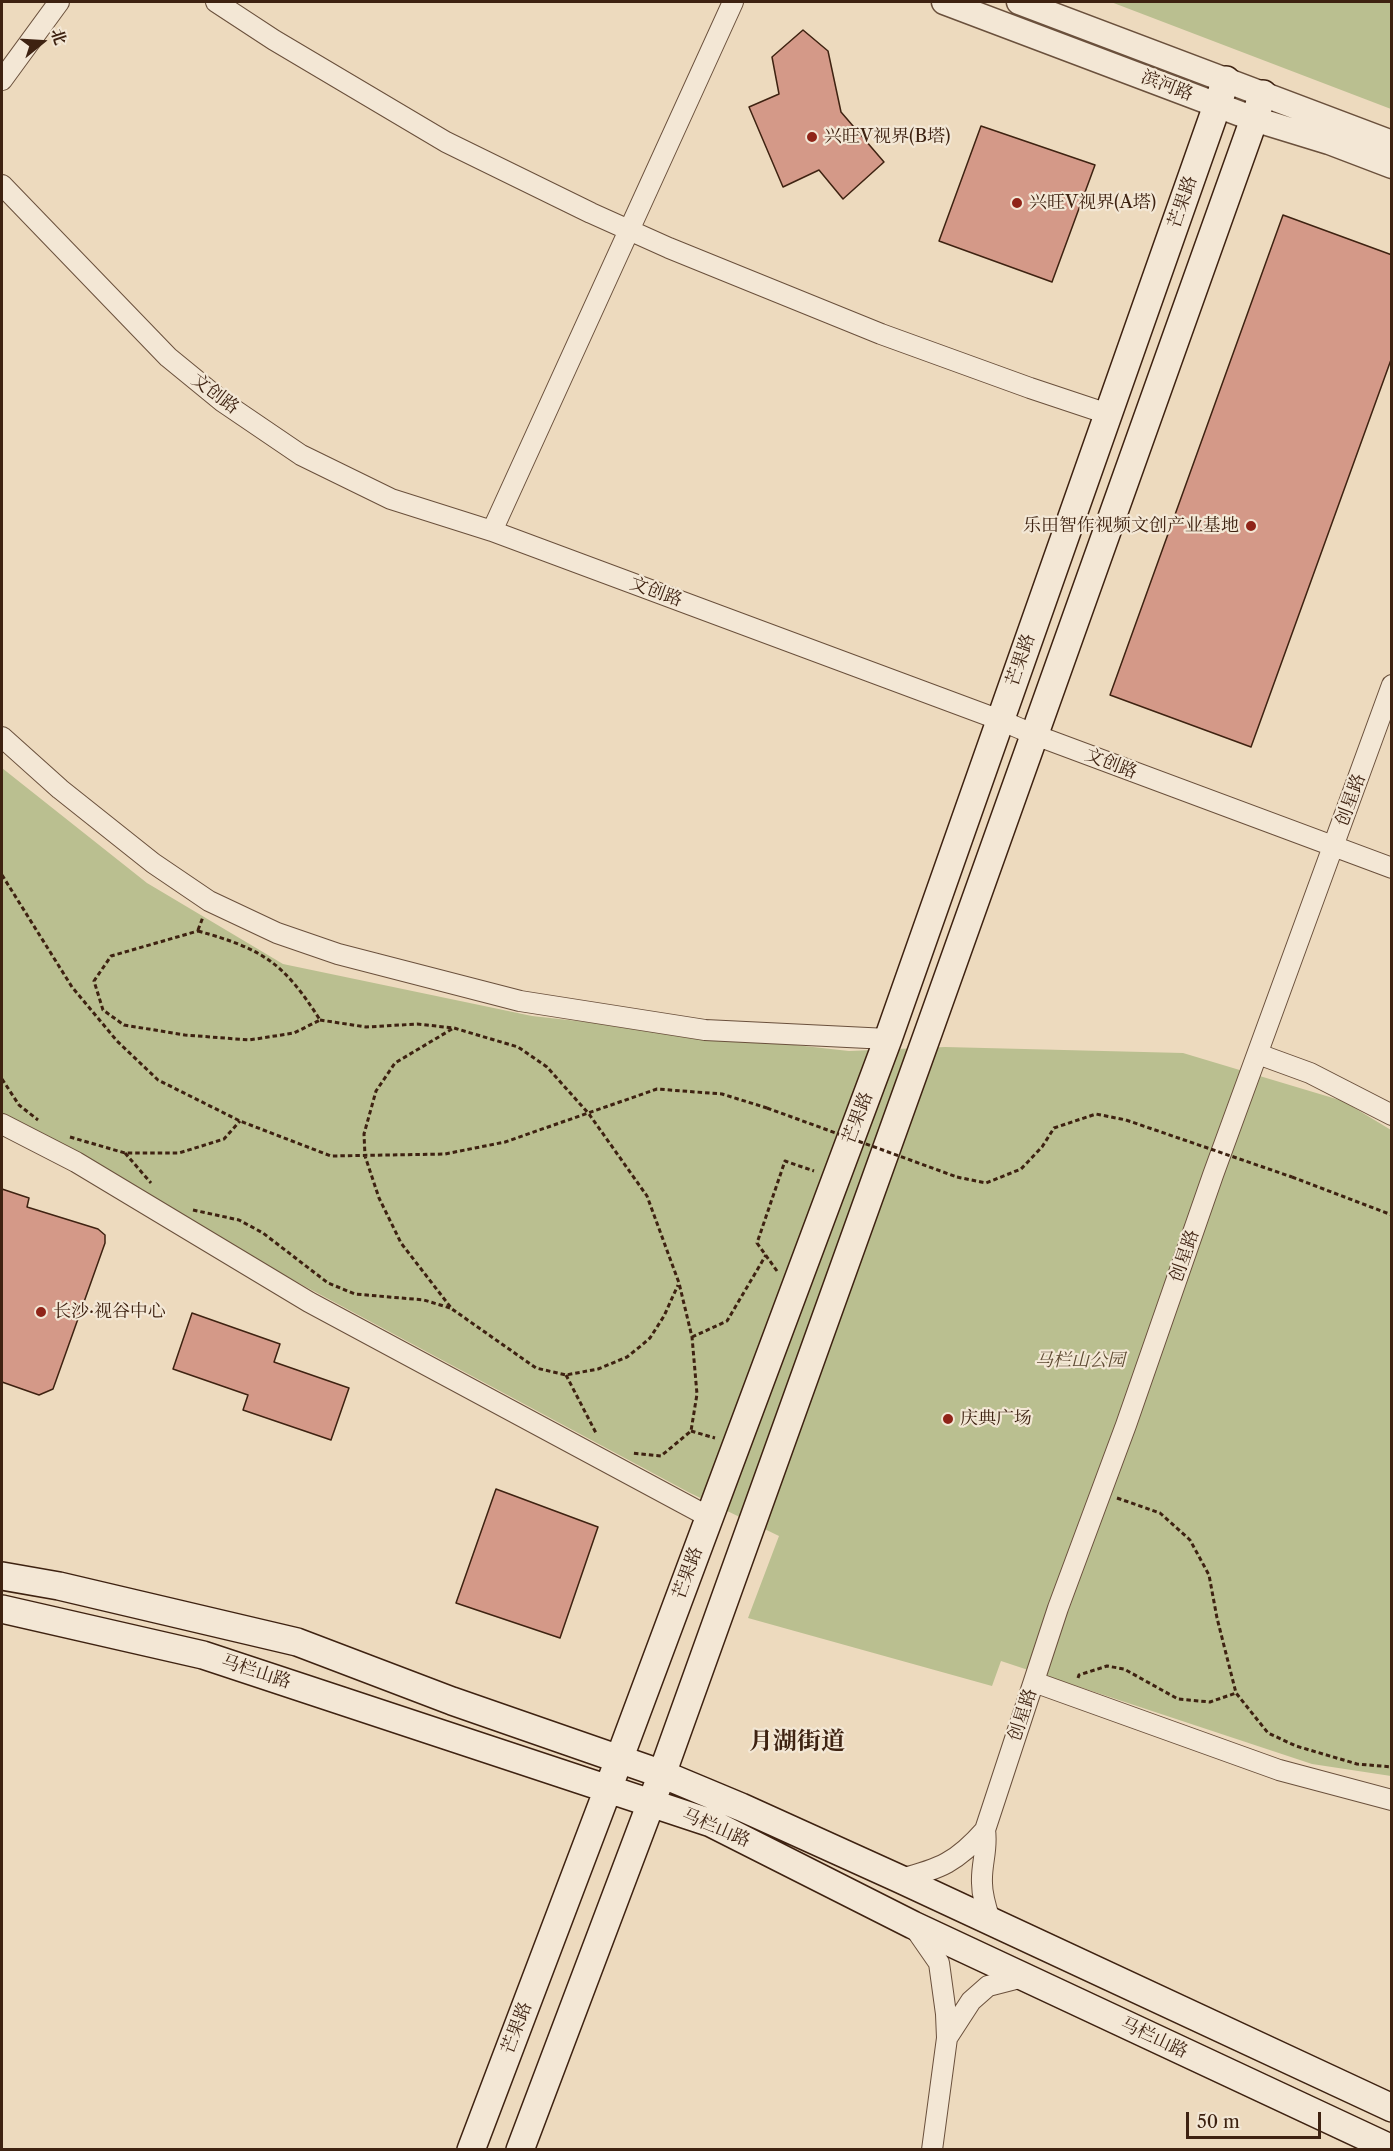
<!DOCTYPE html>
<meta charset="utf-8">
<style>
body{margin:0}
#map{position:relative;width:1393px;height:2151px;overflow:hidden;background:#eddabe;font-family:"Libre Caslon Text","Noto Serif SC",serif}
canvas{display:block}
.frame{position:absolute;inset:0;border:3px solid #3e2211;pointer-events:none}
.north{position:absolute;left:12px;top:12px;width:60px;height:60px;-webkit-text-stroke:4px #f3e7d5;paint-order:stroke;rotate:72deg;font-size:16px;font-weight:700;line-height:24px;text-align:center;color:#3e2211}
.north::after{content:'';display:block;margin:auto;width:21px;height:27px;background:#3e2211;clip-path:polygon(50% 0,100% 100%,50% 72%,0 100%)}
.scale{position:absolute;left:1186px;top:2112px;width:135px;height:27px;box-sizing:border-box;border:3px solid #3e2211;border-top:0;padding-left:8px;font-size:18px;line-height:21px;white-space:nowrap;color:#3e2211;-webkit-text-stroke:4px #f3e7d5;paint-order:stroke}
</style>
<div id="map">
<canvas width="1393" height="2151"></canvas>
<div class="frame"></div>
<div class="north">北</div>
<div class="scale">50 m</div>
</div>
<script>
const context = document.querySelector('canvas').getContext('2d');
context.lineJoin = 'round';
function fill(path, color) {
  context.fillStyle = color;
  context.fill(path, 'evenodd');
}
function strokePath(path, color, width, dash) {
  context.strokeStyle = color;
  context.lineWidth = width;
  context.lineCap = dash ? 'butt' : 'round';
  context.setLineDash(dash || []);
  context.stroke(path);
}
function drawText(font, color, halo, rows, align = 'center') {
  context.font = font + ' "Libre Caslon Text","Noto Serif SC",serif';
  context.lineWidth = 4.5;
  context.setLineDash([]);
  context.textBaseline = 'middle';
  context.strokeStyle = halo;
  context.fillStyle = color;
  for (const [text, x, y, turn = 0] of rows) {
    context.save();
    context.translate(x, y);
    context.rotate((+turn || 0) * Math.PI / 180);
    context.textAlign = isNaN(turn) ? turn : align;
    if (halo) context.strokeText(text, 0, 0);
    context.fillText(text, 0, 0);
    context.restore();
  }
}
const green = new Path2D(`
 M 1111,2 L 1391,2 L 1391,109 Z
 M 2,768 L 147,883 L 283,964 L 532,1016 L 849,1051 L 945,1047 L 1183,1053 L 1343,1101 L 1391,1130 L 1391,1776 L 1312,1764 L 1001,1661 L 992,1686 L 748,1618 L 779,1536 L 690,1493 L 306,1287 L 2,1118 Z`);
const building = new Path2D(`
 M 803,30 L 828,51 L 841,112 L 884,162 L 843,199 L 819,170 L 783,187 L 749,107 L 779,94 L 772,57 Z
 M 981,126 L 1095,165 L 1052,282 L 939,241 Z
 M 1283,215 L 1392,255 L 1392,357 L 1251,747 L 1110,695 Z
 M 2,1189 L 29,1198 L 27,1207 L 98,1229 L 105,1235 L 105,1243 L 53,1389 L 39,1395 L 2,1382 Z
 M 192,1313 L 280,1344 L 274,1362 L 349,1388 L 331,1440 L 243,1410 L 248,1395 L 173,1369 Z
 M 496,1489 L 598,1527 L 560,1638 L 456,1603 Z`);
const path = new Path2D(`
 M 2,875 L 72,987 L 117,1041 L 158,1080 L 240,1121 L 331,1156 L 445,1154 L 505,1142 L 657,1089 L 722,1094 L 767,1108
 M 198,930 L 203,917
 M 198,931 C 263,949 284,963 320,1020 L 294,1033 L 249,1040 L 185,1035 L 124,1025 L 103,1010 L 94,981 L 111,956 Z
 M 320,1020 L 366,1027 L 417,1024 L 454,1028 L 518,1047 L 547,1067 L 589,1114 L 647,1196 L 679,1283 L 692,1337 L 697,1394 L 691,1431 L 661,1456 L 631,1453
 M 452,1029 L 395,1063 L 376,1091 L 364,1134 L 365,1156 L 379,1198 L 401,1243 L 452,1309 L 536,1368 L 566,1375 L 598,1369 L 627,1357 L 642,1345 L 650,1338 L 664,1316 L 678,1285
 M 2,1079 L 19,1105 L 38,1120
 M 70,1137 L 125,1153 L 179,1153 L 224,1139 L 240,1121
 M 125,1153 L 151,1183
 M 957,1177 L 986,1183 L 1021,1169 L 1042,1147 L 1054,1128 L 1096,1114 L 1126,1120
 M 1292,1177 L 1392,1215
 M 193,1210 L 239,1220 L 263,1233 L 328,1283 L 355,1294 L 424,1300 L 450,1308
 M 777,1271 L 757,1243 L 785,1161 L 814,1171
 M 692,1337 L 727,1321 L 766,1255
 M 566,1375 L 597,1435
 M 691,1431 L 715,1438
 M 1117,1498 L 1160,1513 L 1190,1540 L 1209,1575 L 1217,1618 L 1236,1693 L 1268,1733 L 1296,1746 L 1357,1764 L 1392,1767
 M 1078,1678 L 1079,1675 L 1107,1666 L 1124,1669 L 1178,1699 L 1210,1702 L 1236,1693`);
const minor = new Path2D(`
 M 216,2 L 274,40 L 446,142 L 591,213 L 669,248 L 881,334 L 1030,388 L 1108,414
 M 2,80 L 59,2
 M 2,185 L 168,357 L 223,402 L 301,455 L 391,499 L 492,531 L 1000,720 L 1035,735 L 1392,868
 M 492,531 L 733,2
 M 2,737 L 60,789 L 153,863 L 209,901 L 277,933 L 338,954 L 520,1001 L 705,1030 L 888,1039
 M 1258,1054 L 1310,1073 L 1392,1115
 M 2,1124 L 76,1162 L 309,1302 L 709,1517
 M 1034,1682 L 1279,1770 L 1392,1800
 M 985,1830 C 988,1849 981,1864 982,1883 C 982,1896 986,1908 990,1920
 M 900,1879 C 940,1869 957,1862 985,1830 L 1058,1608 L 1126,1425 L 1213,1175 L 1392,685
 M 914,1927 L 939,1963 L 946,2014 L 947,2038 L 932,2150
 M 947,2038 L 971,2001 L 988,1986 L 1023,1977`);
const tertiary = new Path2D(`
 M 944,2 L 1254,119 L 1329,142 L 1392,166
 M 1019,2 L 1392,143`);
const secondary = new Path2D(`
 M 2,1576 L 59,1586 L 297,1642 L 452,1701 L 662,1774 L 741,1807 L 900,1879 L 1392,2108
 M 2,1609 L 203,1655 L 711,1823 L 913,1925 L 1392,2149
 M 471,2150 L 608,1789 L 888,1039 L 1226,80
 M 520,2150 L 662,1774 L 927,1036 L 1263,94`);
const pathBridge = new Path2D(`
 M 767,1108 L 957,1177
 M 1126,1120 L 1292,1177`);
const markers = [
 [812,137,6,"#8f2418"],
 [1017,203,6,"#8f2418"],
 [1251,526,6,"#8f2418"],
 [41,1312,6,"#8f2418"],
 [948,1419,6,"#8f2418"]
];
const streetNames = [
 ["滨河路",1167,86,21],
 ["芒果路",1183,202,-71],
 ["文创路",215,394,37],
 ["文创路",656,592,20],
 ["芒果路",1021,660,-71],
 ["文创路",1111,764,21],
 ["创星路",1351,800,-70],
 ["芒果路",858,1118,-69],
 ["创星路",1185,1256,-71],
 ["芒果路",688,1573,-70],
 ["马栏山路",256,1672,18],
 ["创星路",1023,1715,-72],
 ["马栏山路",716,1828,23],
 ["芒果路",517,2028,-69],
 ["马栏山路",1154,2038,25]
];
const poiNames = [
 ["兴旺V视界(B塔)",824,137],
 ["兴旺V视界(A塔)",1029,203],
 ["乐田智作视频文创产业基地",1239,526,"right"],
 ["长沙·视谷中心",53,1312],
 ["庆典广场",960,1419]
];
const parkNames = [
 ["马栏山公园",1080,1361]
];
const districtNames = [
 ["月湖街道",797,1742]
];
fill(green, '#babf90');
fill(building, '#d49988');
strokePath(building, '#3e2211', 1.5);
strokePath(minor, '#6a503c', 22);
strokePath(tertiary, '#6a503c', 27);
strokePath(secondary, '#3e2211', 30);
strokePath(path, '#3e2211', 3, [4.5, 3]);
strokePath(minor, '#f3e7d5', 20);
strokePath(tertiary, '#f3e7d5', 24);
strokePath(secondary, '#f3e7d5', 27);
strokePath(pathBridge, '#3e2211', 3, [4.5, 3]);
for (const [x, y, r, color] of markers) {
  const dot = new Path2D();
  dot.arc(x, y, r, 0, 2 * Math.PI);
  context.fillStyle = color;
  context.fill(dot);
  strokePath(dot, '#f3e7d5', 2);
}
drawText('18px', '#3e2211', '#f3e7d5', streetNames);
drawText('18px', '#3e2211', '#f3e7d5', poiNames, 'left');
drawText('italic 18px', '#5d4931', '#f3e7d5', parkNames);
drawText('bold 24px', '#3e2211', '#f3e7d5', districtNames);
</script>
